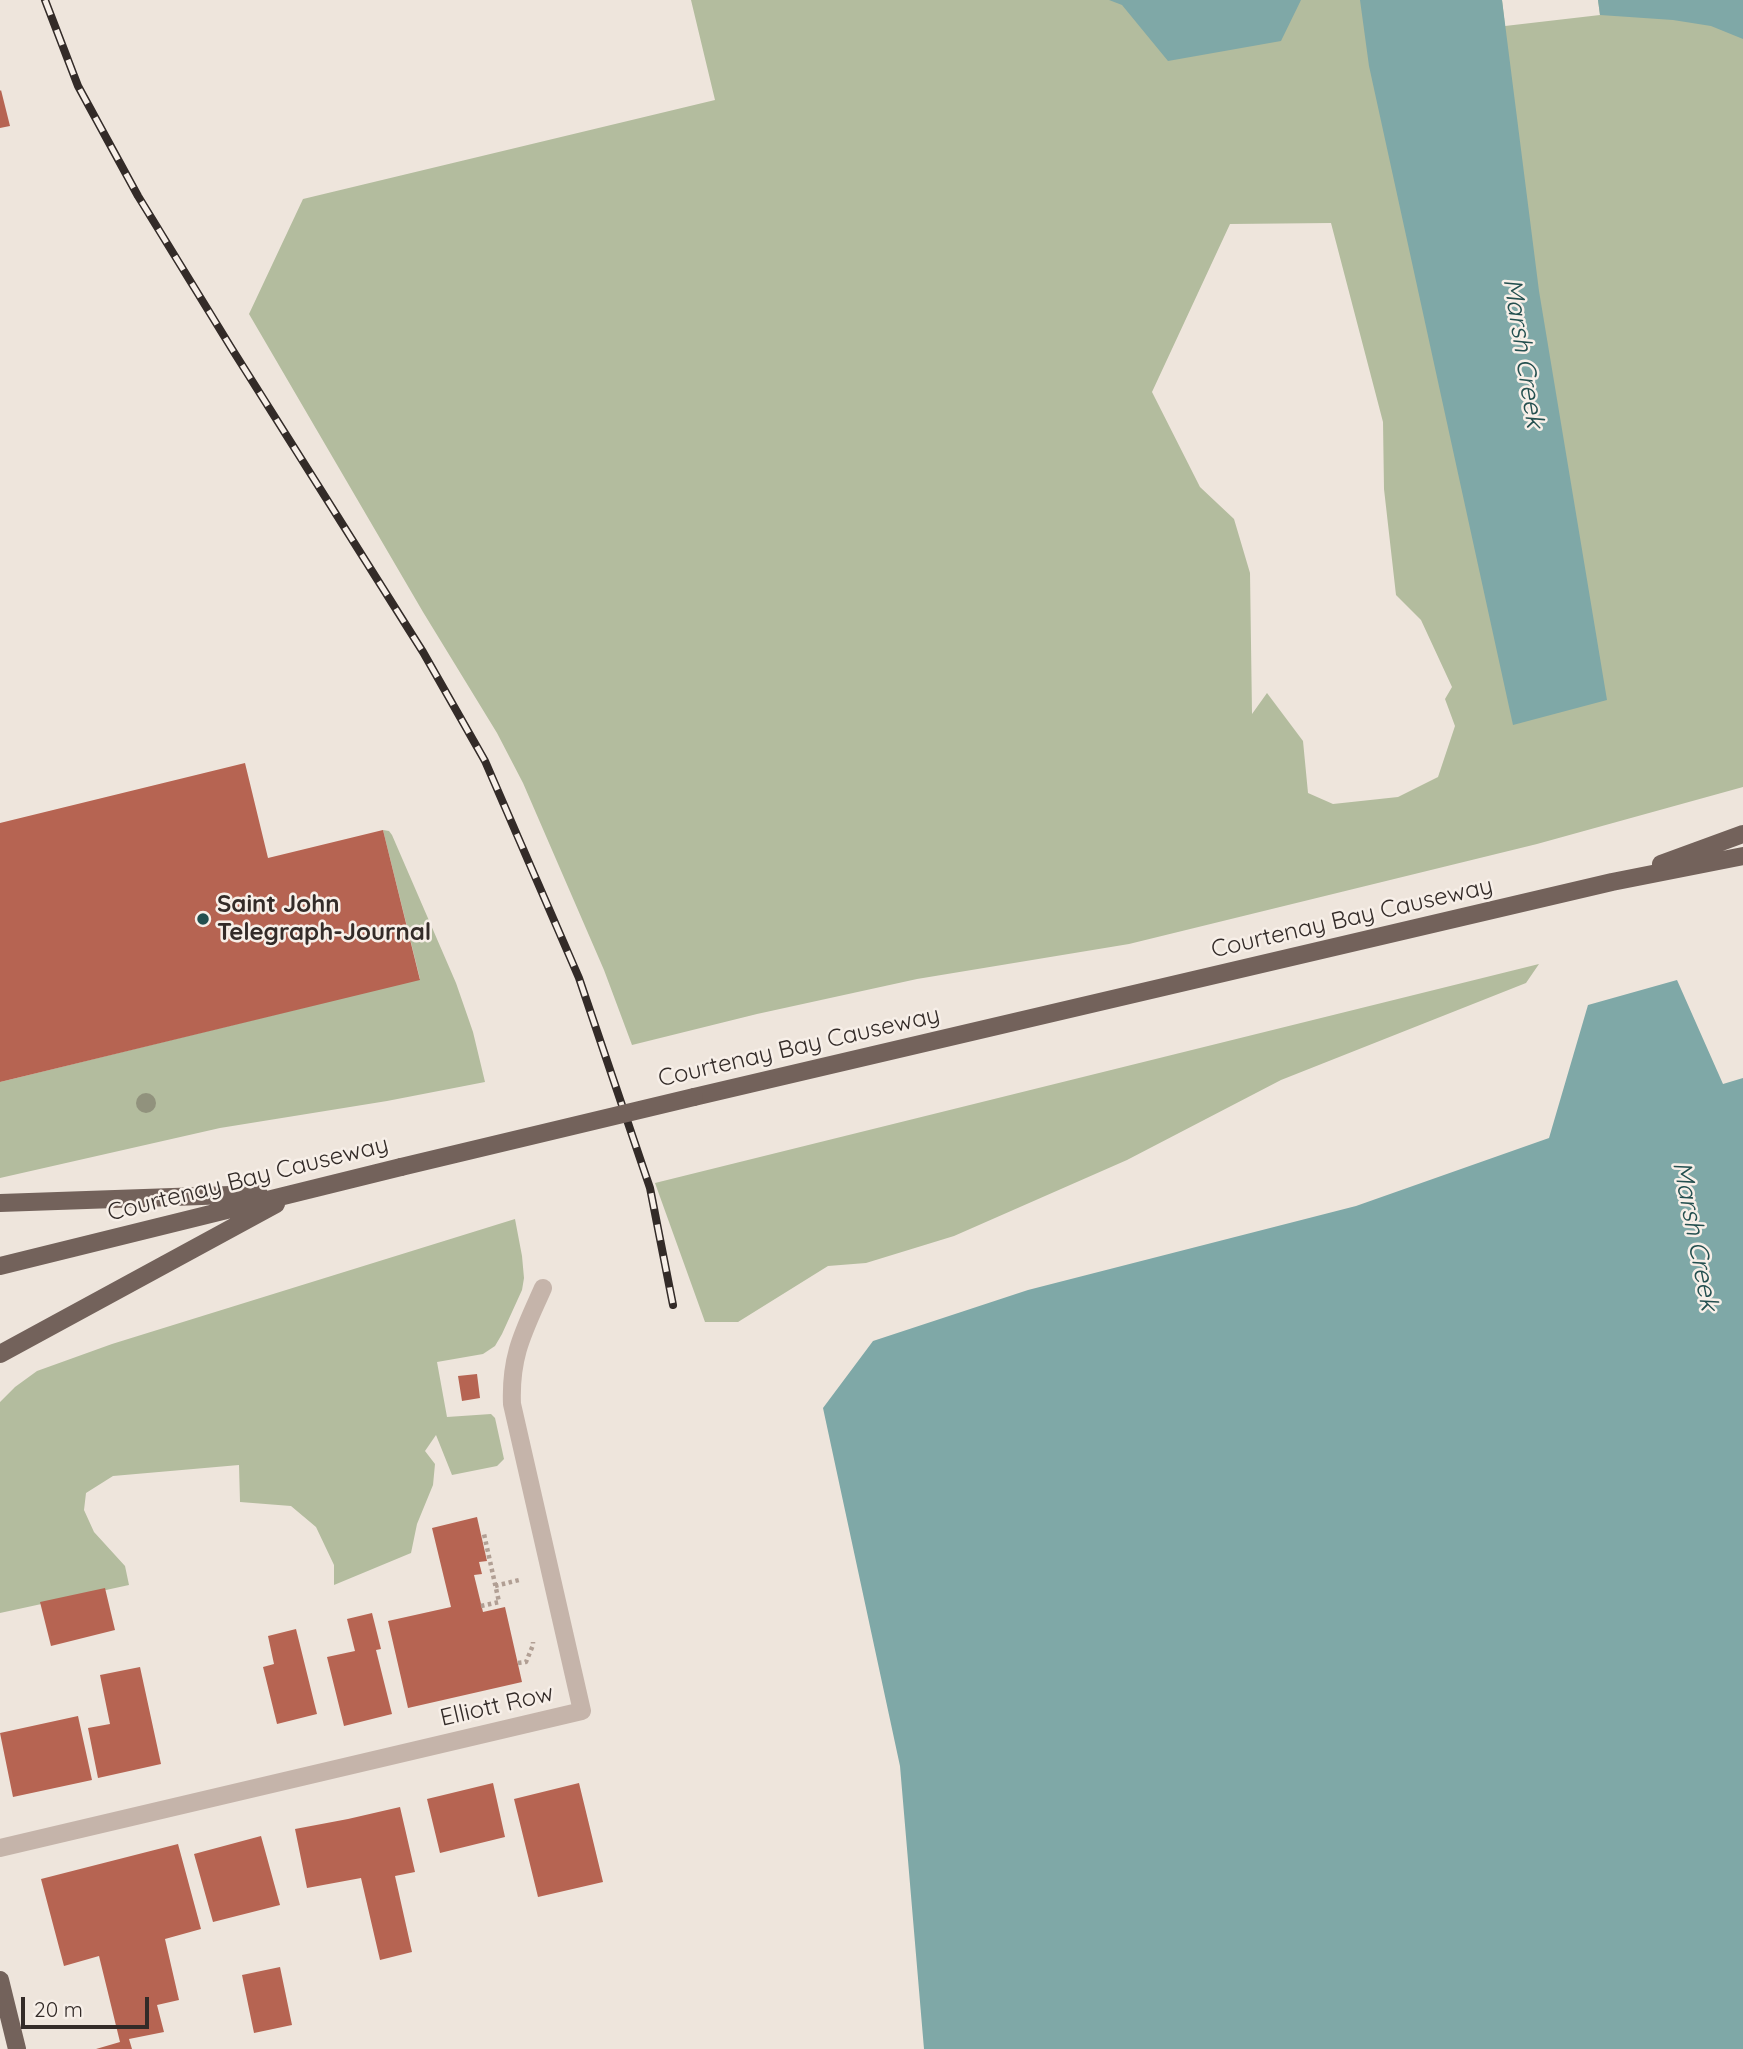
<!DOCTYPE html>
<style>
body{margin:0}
#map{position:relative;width:1743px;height:2049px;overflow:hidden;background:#eee5dc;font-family:Quicksand,sans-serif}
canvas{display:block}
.scale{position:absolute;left:21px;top:1997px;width:128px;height:32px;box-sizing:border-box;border:4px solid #332b28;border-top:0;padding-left:9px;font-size:21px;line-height:24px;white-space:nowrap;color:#332b28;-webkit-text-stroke:5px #f7efe8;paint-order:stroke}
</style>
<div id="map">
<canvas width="1743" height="2049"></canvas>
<div class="scale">20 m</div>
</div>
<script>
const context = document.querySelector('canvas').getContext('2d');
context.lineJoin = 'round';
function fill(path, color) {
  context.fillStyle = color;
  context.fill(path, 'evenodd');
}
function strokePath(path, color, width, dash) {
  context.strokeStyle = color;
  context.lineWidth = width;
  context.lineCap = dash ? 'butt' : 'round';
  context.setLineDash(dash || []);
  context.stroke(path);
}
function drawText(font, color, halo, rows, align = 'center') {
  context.font = font + ' Quicksand,sans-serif';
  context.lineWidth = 5;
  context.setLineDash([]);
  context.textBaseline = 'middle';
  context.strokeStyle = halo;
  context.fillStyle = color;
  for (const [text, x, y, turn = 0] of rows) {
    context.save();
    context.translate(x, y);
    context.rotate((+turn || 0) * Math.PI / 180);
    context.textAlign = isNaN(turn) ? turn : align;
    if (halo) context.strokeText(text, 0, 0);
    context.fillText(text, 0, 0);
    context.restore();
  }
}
const green = new Path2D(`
 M 691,0 L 1502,0 L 1505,26 L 1600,15 L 1598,0 L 1743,0 L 1743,787 L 1537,844 L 1129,944 L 917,979 L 757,1014 L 632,1045 L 604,970 L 523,783 L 497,733 L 423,612 L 249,314 L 303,199 L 715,100 ZM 1331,223 L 1383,422 L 1384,489 L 1396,595 L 1421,620 L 1452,687 L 1445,699 L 1455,726 L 1438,777 L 1398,797 L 1333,804 L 1308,793 L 1303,741 L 1267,693 L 1252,714 L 1250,573 L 1234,519 L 1200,487 L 1152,392 L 1230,224 Z
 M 383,830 L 389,831 L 392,835 L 456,983 L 473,1032 L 485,1082 L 387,1101 L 220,1128 L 0,1178 L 0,1082 L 420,979 Z
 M 1539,964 L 1526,983 L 1281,1080 L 1127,1160 L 954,1236 L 866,1263 L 828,1266 L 738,1322 L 705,1322 L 655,1183 Z
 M 515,1219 L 522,1256 L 524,1278 L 522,1290 L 502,1334 L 495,1346 L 483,1354 L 437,1362 L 447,1417 L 491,1414 L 495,1418 L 504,1459 L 497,1466 L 452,1475 L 436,1435 L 425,1451 L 435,1464 L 433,1485 L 417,1524 L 411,1553 L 334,1585 L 334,1565 L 316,1527 L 291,1506 L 240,1502 L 239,1465 L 113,1476 L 86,1493 L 84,1510 L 94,1532 L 125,1566 L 129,1585 L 0,1613 L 0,1402 L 15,1387 L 37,1371 L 112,1344 Z`);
const water = new Path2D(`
 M 1109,0 L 1301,0 L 1281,41 L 1168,61 L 1122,5 Z
 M 1360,0 L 1502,0 L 1539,291 L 1607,700 L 1513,725 L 1369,66 Z
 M 1598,0 L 1743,0 L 1743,39 L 1711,26 L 1673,20 L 1600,15 Z
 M 1677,980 L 1723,1084 L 1743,1078 L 1743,2049 L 924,2049 L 900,1766 L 823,1408 L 873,1341 L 1028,1290 L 1356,1206 L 1549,1138 L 1588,1005 Z`);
const building = new Path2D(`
 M 1,90 L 10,126 L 0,128 L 0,91 Z
 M 245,763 L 268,858 L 383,830 L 420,980 L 0,1082 L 0,823 Z
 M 477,1374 L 480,1398 L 462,1401 L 458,1376 Z
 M 477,1517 L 487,1561 L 479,1562 L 482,1574 L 474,1575 L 483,1612 L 505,1607 L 522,1682 L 408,1708 L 388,1621 L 451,1607 L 432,1528 Z
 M 105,1588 L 115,1630 L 51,1646 L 40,1602 Z
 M 372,1613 L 381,1649 L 376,1650 L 392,1714 L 344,1726 L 327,1657 L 355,1651 L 347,1619 Z
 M 296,1629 L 317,1714 L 277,1724 L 263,1667 L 274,1664 L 268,1636 Z
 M 140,1667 L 161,1764 L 98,1778 L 88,1728 L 110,1724 L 100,1675 Z
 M 78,1716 L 92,1780 L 13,1797 L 0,1733 Z
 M 493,1783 L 505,1837 L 440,1853 L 427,1799 Z
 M 579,1783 L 603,1882 L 538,1897 L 514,1799 Z
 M 400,1807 L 415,1872 L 395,1876 L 412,1952 L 380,1960 L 361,1878 L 307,1888 L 295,1829 L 348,1819 Z
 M 261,1836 L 280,1905 L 213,1922 L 194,1854 Z
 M 178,1844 L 201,1929 L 165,1939 L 179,2000 L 157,2005 L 164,2032 L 129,2039 L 132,2049 L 96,2049 L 120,2042 L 99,1956 L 64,1966 L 41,1879 Z
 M 280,1967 L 292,2025 L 254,2033 L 242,1975 Z`);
const path = new Path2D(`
 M 495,1586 L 519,1580
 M 481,1606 L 499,1602 L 484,1534
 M 518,1663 L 526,1662 L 533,1645 L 533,1642`);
const minor = new Path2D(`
 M 0,1848 L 582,1711 L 512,1404 C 510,1355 524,1331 543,1288`);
const major = new Path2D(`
 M 1661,864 L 1743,834
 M 694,1097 L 1612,882 L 1743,856
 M 0,1203 L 259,1194
 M 0,1266 L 401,1167
 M 0,1354 L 276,1204
 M 0,1980 L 17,2049`);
const rail = new Path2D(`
 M 45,0 L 78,86 L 138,196 L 232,349 L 423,652 L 485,761 L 579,978 L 650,1188 L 673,1305`);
const majorBridge = new Path2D(`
 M 401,1167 L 694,1097`);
const trees = [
 [146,1103]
];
const markers = [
 [203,919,7,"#234f4f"]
];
const poiNames = [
 ["Saint John",217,905],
 ["Telegraph-Journal",217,933]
];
const streetNames = [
 ["Courtenay Bay Causeway",1352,918,-13],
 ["Courtenay Bay Causeway",799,1047,-13],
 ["Courtenay Bay Causeway",248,1179,-14],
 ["Elliott Row",497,1706,-13]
];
const waterNames = [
 ["Marsh Creek",1523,353,81],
 ["Marsh Creek",1695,1236,79]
];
fill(green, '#b3bc9e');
fill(water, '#7fa8a7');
fill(building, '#b66452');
strokePath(path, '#b19f94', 4.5, [3.5, 3.5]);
strokePath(minor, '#c5b4aa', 18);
strokePath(major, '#73625b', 18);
strokePath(rail, '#332b28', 8);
strokePath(rail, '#f7efe8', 5, [16]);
strokePath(majorBridge, '#73625b', 18);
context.fillStyle = '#91927d';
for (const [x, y] of trees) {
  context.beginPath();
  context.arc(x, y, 10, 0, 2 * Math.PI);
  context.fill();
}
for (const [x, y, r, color] of markers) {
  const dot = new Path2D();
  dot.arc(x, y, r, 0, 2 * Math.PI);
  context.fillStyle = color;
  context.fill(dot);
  strokePath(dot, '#f7efe8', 2.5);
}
drawText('bold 24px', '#332b28', '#f7efe8', poiNames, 'left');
drawText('24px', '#332b28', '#f7efe8', streetNames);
drawText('italic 26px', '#234f4f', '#f7efe8', waterNames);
</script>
